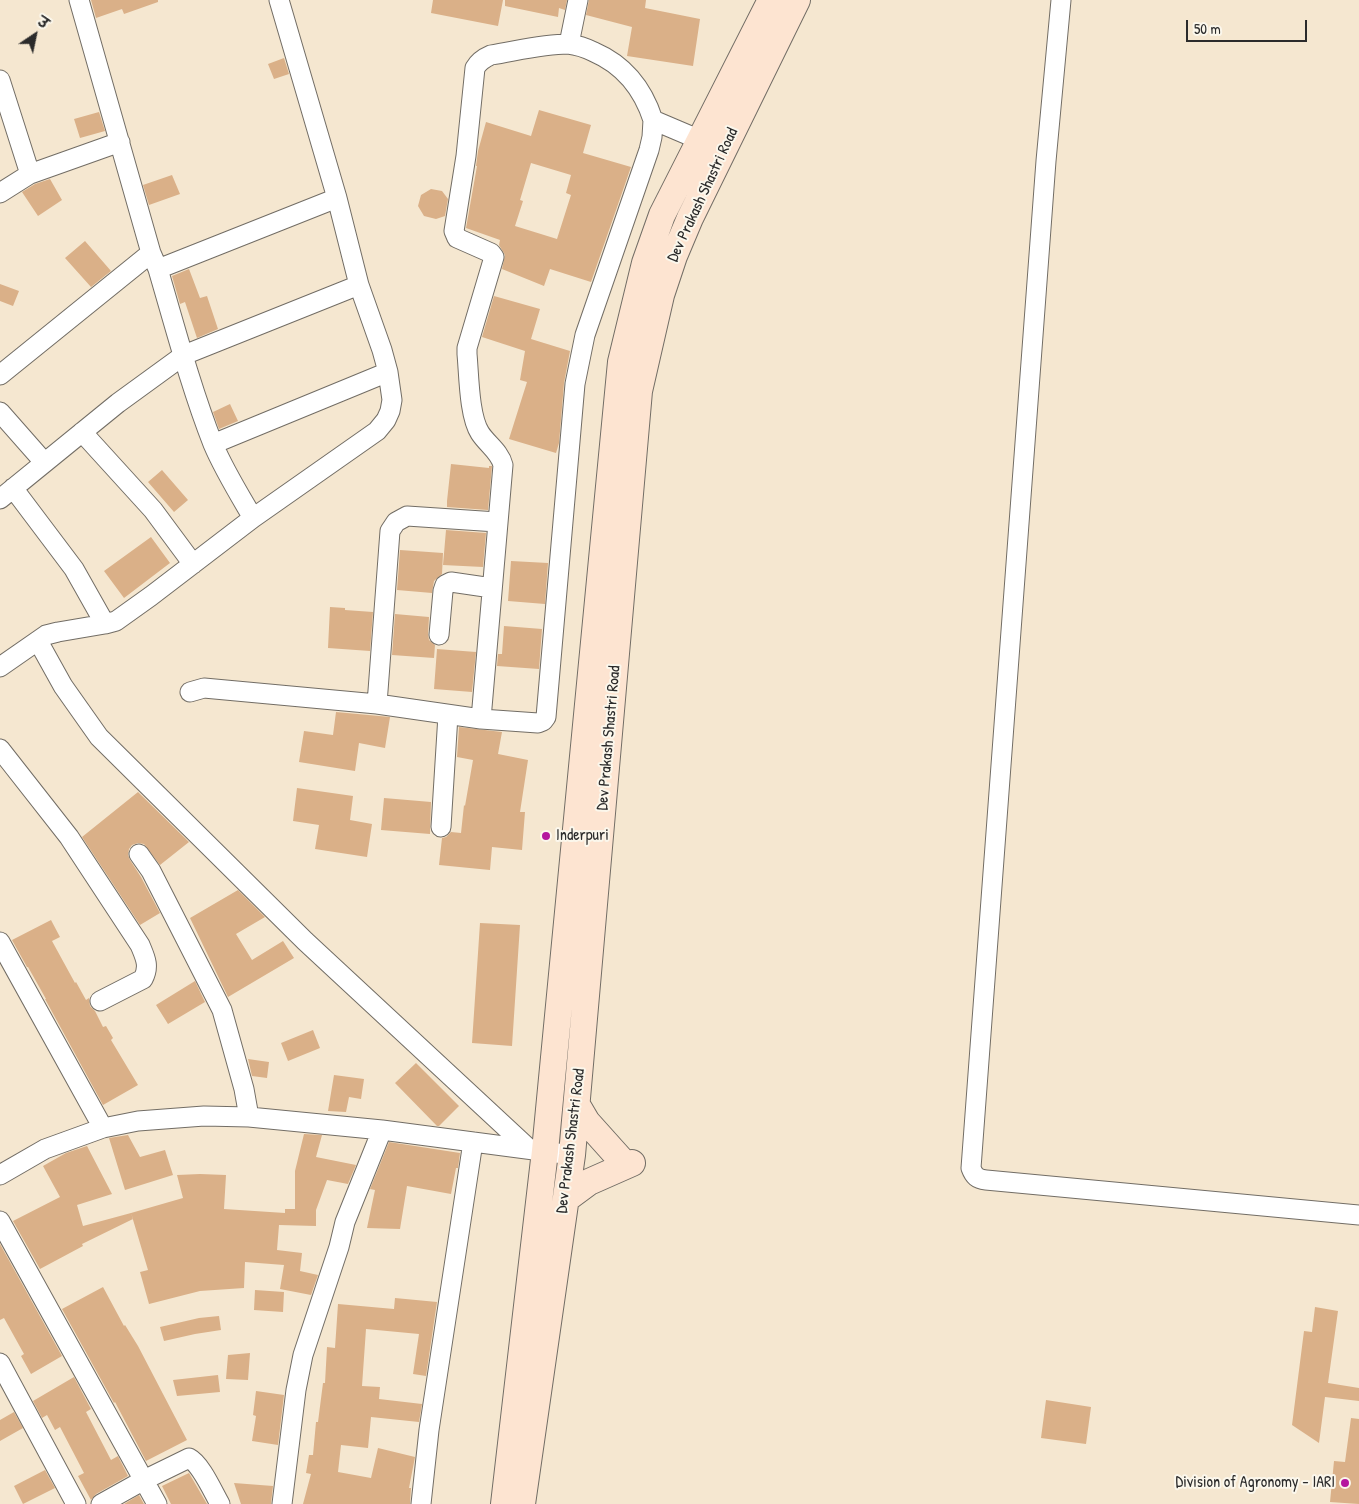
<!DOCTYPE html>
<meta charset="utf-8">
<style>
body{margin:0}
#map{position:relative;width:1359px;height:1504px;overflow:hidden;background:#f5e7d0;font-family:"Patrick Hand","Playpen Sans Deva",sans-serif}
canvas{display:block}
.north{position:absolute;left:10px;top:10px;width:50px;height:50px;-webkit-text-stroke:4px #fbf7ec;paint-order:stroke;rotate:34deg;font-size:14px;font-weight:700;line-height:20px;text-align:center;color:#2b2b2b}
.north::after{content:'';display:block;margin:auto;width:18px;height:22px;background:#2b2b2b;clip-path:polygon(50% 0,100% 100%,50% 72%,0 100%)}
.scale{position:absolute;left:1186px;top:20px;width:121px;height:22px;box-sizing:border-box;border:2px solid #2b2b2b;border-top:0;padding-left:6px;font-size:15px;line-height:18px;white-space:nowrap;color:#2b2b2b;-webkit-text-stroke:4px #fbf7ec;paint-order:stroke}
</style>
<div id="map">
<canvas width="1359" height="1504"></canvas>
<div class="north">उ</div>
<div class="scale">50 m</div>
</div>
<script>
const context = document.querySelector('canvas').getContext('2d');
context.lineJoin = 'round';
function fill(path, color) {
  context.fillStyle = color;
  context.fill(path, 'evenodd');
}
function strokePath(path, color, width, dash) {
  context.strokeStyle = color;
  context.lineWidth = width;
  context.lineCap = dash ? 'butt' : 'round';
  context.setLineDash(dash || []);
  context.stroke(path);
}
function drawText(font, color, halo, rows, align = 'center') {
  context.font = font + ' "Patrick Hand",sans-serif';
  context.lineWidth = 4;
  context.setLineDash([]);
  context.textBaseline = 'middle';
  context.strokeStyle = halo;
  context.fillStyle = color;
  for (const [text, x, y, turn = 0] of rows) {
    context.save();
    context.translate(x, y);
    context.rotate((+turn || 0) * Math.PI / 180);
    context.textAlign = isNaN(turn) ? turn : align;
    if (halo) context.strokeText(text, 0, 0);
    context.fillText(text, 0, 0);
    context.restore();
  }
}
const building = new Path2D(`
 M 91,0 L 158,0 L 158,2 L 124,14 L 122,9 L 96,18 Z
 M 433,0 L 503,0 L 498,26 L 431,13 Z
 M 505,0 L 567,0 L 565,10 L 559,8 L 558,17 L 505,6 Z
 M 589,0 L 646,0 L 645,8 L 700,19 L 693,66 L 627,56 L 632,27 L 586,15 Z
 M 284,58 L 289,74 L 274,79 L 268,64 Z
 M 539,110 L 591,125 L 583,153 L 631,167 L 591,282 L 550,269 L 544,286 L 502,269 L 505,255 L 499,245 L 500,240 L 466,228 L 477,166 L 476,166 L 478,151 L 486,122 L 531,136 ZM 531,163 L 571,175 L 566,193 L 571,195 L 557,239 L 515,226 L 523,201 L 520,200 Z
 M 99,112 L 105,131 L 80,138 L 74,119 Z
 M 172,175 L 180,194 L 149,205 L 143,185 Z
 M 50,179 L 62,200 L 38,216 L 22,192 L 35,184 Z
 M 431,189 L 442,191 L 448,199 L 445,216 L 436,219 L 424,216 L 418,206 L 421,195 Z
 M 85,241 L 111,271 L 91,287 L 65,258 Z
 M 189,269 L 200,298 L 207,296 L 218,329 L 197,338 L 185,302 L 180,304 L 172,276 Z
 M 0,284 L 19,291 L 13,306 L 0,301 Z
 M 494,296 L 540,309 L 531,339 L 570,351 L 564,383 L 559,443 L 556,453 L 509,439 L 527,382 L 520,380 L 525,351 L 482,337 Z
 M 230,404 L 238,421 L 219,429 L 213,412 Z
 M 451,464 L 489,468 L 489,466 L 492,466 L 488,510 L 447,507 L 447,501 Z
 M 162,470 L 188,500 L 174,512 L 148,482 Z
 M 446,530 L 486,533 L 483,567 L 443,565 Z
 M 151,537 L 170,563 L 124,598 L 104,571 Z
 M 400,550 L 443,553 L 442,574 L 434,581 L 432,593 L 397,590 Z
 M 511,561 L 548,563 L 545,604 L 508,601 Z
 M 330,607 L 345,608 L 345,610 L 373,612 L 370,651 L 328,648 Z
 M 395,614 L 429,617 L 428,634 L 429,640 L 435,645 L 434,658 L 392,655 Z
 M 504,626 L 542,629 L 539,669 L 497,666 L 498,654 L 502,654 Z
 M 437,649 L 476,652 L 472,692 L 434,689 Z
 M 336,712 L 390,717 L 385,748 L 359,743 L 355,771 L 299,762 L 304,731 L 333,735 Z
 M 459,727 L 502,732 L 498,754 L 528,760 L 520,812 L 525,812 L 522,850 L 492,847 L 490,870 L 439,865 L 442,838 L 446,837 L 451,832 L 461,833 L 464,805 L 465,806 L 473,760 L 457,757 Z
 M 297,788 L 353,796 L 350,820 L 372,824 L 367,857 L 315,849 L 319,825 L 293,821 Z
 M 138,792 L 189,842 L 160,865 L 144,844 L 138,843 L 132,845 L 129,849 L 128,855 L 130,860 L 141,877 L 160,913 L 140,925 L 82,837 Z
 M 384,798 L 431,802 L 430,834 L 381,830 Z
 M 238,890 L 265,917 L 236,934 L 252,960 L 283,941 L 294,958 L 228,997 L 190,918 Z
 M 51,920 L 60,937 L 52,941 L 75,983 L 76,982 L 86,1000 L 89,998 L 90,1006 L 95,1011 L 103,1027 L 106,1026 L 113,1038 L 111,1040 L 138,1085 L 103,1105 L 45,999 L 46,999 L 28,967 L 27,967 L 12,940 Z
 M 480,923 L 520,925 L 512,1046 L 472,1043 Z
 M 195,981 L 205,1002 L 168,1024 L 156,1005 Z
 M 313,1030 L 320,1048 L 288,1061 L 281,1043 Z
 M 248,1059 L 269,1062 L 267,1078 L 252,1076 Z
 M 416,1063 L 459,1106 L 439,1126 L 437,1126 L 395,1083 Z
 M 334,1075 L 364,1079 L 361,1099 L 349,1097 L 346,1112 L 328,1111 Z
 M 304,1134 L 322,1135 L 316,1157 L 356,1165 L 348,1184 L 327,1180 L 316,1210 L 316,1226 L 279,1225 L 277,1250 L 302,1253 L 300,1271 L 318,1275 L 311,1295 L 280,1289 L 284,1265 L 245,1262 L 244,1288 L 200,1291 L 149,1304 L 140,1272 L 148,1270 L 131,1213 L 183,1198 L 177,1175 L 200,1174 L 226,1175 L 224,1209 L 285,1213 L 285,1209 L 295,1209 L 295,1171 Z
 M 128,1135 L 140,1157 L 165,1150 L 173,1175 L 125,1190 L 109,1138 Z
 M 389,1142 L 460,1153 L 458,1168 L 456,1168 L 451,1194 L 407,1186 L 400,1229 L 367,1228 L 375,1190 L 370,1189 Z
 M 87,1146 L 112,1194 L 77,1205 L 83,1226 L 131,1213 L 133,1219 L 82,1244 L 83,1246 L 40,1269 L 13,1221 L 60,1197 L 43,1166 L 66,1153 Z
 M 0,1244 L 62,1356 L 31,1374 L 21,1356 L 24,1354 L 4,1318 L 0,1320 Z
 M 103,1287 L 124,1326 L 125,1325 L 138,1346 L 187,1440 L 146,1461 L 115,1402 L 114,1403 L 62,1309 Z
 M 255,1290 L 284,1292 L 283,1312 L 254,1310 Z
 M 395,1298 L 437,1302 L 426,1376 L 413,1374 L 419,1334 L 366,1329 L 362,1386 L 380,1387 L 379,1399 L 422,1404 L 419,1422 L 371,1417 L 368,1448 L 341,1445 L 338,1472 L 371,1478 L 378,1448 L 415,1457 L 409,1488 L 411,1488 L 410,1504 L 303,1504 L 311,1474 L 306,1473 L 309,1455 L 313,1455 L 316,1422 L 318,1422 L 323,1383 L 325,1383 L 327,1347 L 335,1348 L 338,1304 L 394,1309 Z
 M 1315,1307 L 1338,1311 L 1328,1383 L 1359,1388 L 1359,1401 L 1325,1397 L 1319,1443 L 1292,1425 L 1304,1331 L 1312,1332 Z
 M 219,1316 L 221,1330 L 195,1334 L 164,1341 L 160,1327 L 199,1318 Z
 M 250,1353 L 248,1380 L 226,1379 L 228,1355 Z
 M 218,1375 L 220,1392 L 177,1396 L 173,1380 Z
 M 74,1377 L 91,1409 L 86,1412 L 111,1460 L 118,1456 L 128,1476 L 96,1494 L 91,1500 L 78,1476 L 84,1473 L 60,1427 L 55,1430 L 47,1415 L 42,1418 L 33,1401 Z
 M 256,1391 L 284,1395 L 278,1445 L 252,1441 L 256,1416 L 253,1415 Z
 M 1046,1400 L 1091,1407 L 1086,1444 L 1041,1438 Z
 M 14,1412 L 23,1428 L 0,1441 L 0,1420 Z
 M 1351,1418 L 1359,1419 L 1359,1504 L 1330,1502 L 1334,1461 L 1345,1462 Z
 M 45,1470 L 55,1488 L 23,1504 L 14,1486 Z
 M 189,1473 L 207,1504 L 171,1504 L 162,1486 Z
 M 234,1483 L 273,1486 L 271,1504 L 241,1504 Z
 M 139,1495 L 144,1504 L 124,1504 Z`);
const street = new Path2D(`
 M 79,0 L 151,253 L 158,269 C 175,327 191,388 213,444 C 224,470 239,494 253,518
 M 1061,0 L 1046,161 L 971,1168 C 974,1176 977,1179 986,1180 L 1359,1215
 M 569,44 L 578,0
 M 0,80 L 30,174 L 120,142
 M 653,120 L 652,137 L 649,150 L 585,335 L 575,384 L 546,717 L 543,721 L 538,723 L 481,719 L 503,465 C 500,452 487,444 480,433 C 469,416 469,375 467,354 L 467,348 L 494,257 L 491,253 L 457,238 L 454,231 L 466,156 L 475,68 C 479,61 484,58 491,55 C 516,51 543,44 568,44 C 577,45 586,48 594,52 C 624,65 643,89 653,120 L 700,140
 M 0,193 L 30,174
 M 158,269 L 337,198
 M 0,375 L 151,253
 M 0,412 L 44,462
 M 82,432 L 153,510 L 193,564
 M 213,444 L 388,372
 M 13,488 L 74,569 L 105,624
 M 0,499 L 118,403 L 184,355 L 359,285
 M 439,635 L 443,591 L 445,585 L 451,582 L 492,588
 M 38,641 L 63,686 L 99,737 L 305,941 L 528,1148
 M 0,667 L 46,635 L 58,632 L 105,624 L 116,621 L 151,596 L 253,518 L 377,431 L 386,420 L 390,411 L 392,400 L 388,372 L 382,350 L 359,285 L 337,198 L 279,0
 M 190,692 L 204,688 L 377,704
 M 481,719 L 377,704 L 390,531 L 396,522 L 407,516 L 497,522
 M 0,749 L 69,837 L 140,945 C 145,957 150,966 143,979 L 100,1001
 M 441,827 L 448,715
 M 139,854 L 151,871 L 222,1010 L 244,1089 L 249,1117
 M 0,942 L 103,1128
 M 0,1175 L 45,1149 L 103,1128 L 138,1121 L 204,1116 L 249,1117 L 382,1130 L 572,1155
 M 0,1221 L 157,1504
 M 0,1363 L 76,1504
 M 101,1504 L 144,1480 L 189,1458 C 201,1464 213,1492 220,1504
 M 282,1504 L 296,1390 L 303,1355 L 339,1247 L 345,1222 L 382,1130
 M 421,1504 L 429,1430 L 473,1142`);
const secondary = new Path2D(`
 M 577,1105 L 587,1122 L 622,1161
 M 566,1199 L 589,1182 L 632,1163
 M 504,1504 L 545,1151 L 621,362 L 645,263 L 662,215 L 771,0
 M 522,1504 L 572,1155 L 639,391 L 661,295 L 674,256 L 690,218 L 797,0`);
const markers = [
 [546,836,5,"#b5179e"],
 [1345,1483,5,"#b5179e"]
];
const streetNames = [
 ["Dev Prakash Shastri Road",703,195,-65],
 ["Dev Prakash Shastri Road",609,738,-85],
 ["Dev Prakash Shastri Road",571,1141,-83]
];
const poiNames = [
 ["Inderpuri",556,836],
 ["Division of Agronomy - IARI",1335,1483,"right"]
];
fill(building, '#dab088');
strokePath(street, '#726d65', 21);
strokePath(secondary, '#726d65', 28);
strokePath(street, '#fff', 19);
strokePath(secondary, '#fde4d1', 26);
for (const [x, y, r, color] of markers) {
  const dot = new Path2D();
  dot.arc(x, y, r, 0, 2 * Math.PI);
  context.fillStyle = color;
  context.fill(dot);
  strokePath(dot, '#fbf7ec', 2);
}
drawText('16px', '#2b2b2b', '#fbf7ec', streetNames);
drawText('16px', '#2b2b2b', '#fbf7ec', poiNames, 'left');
</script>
